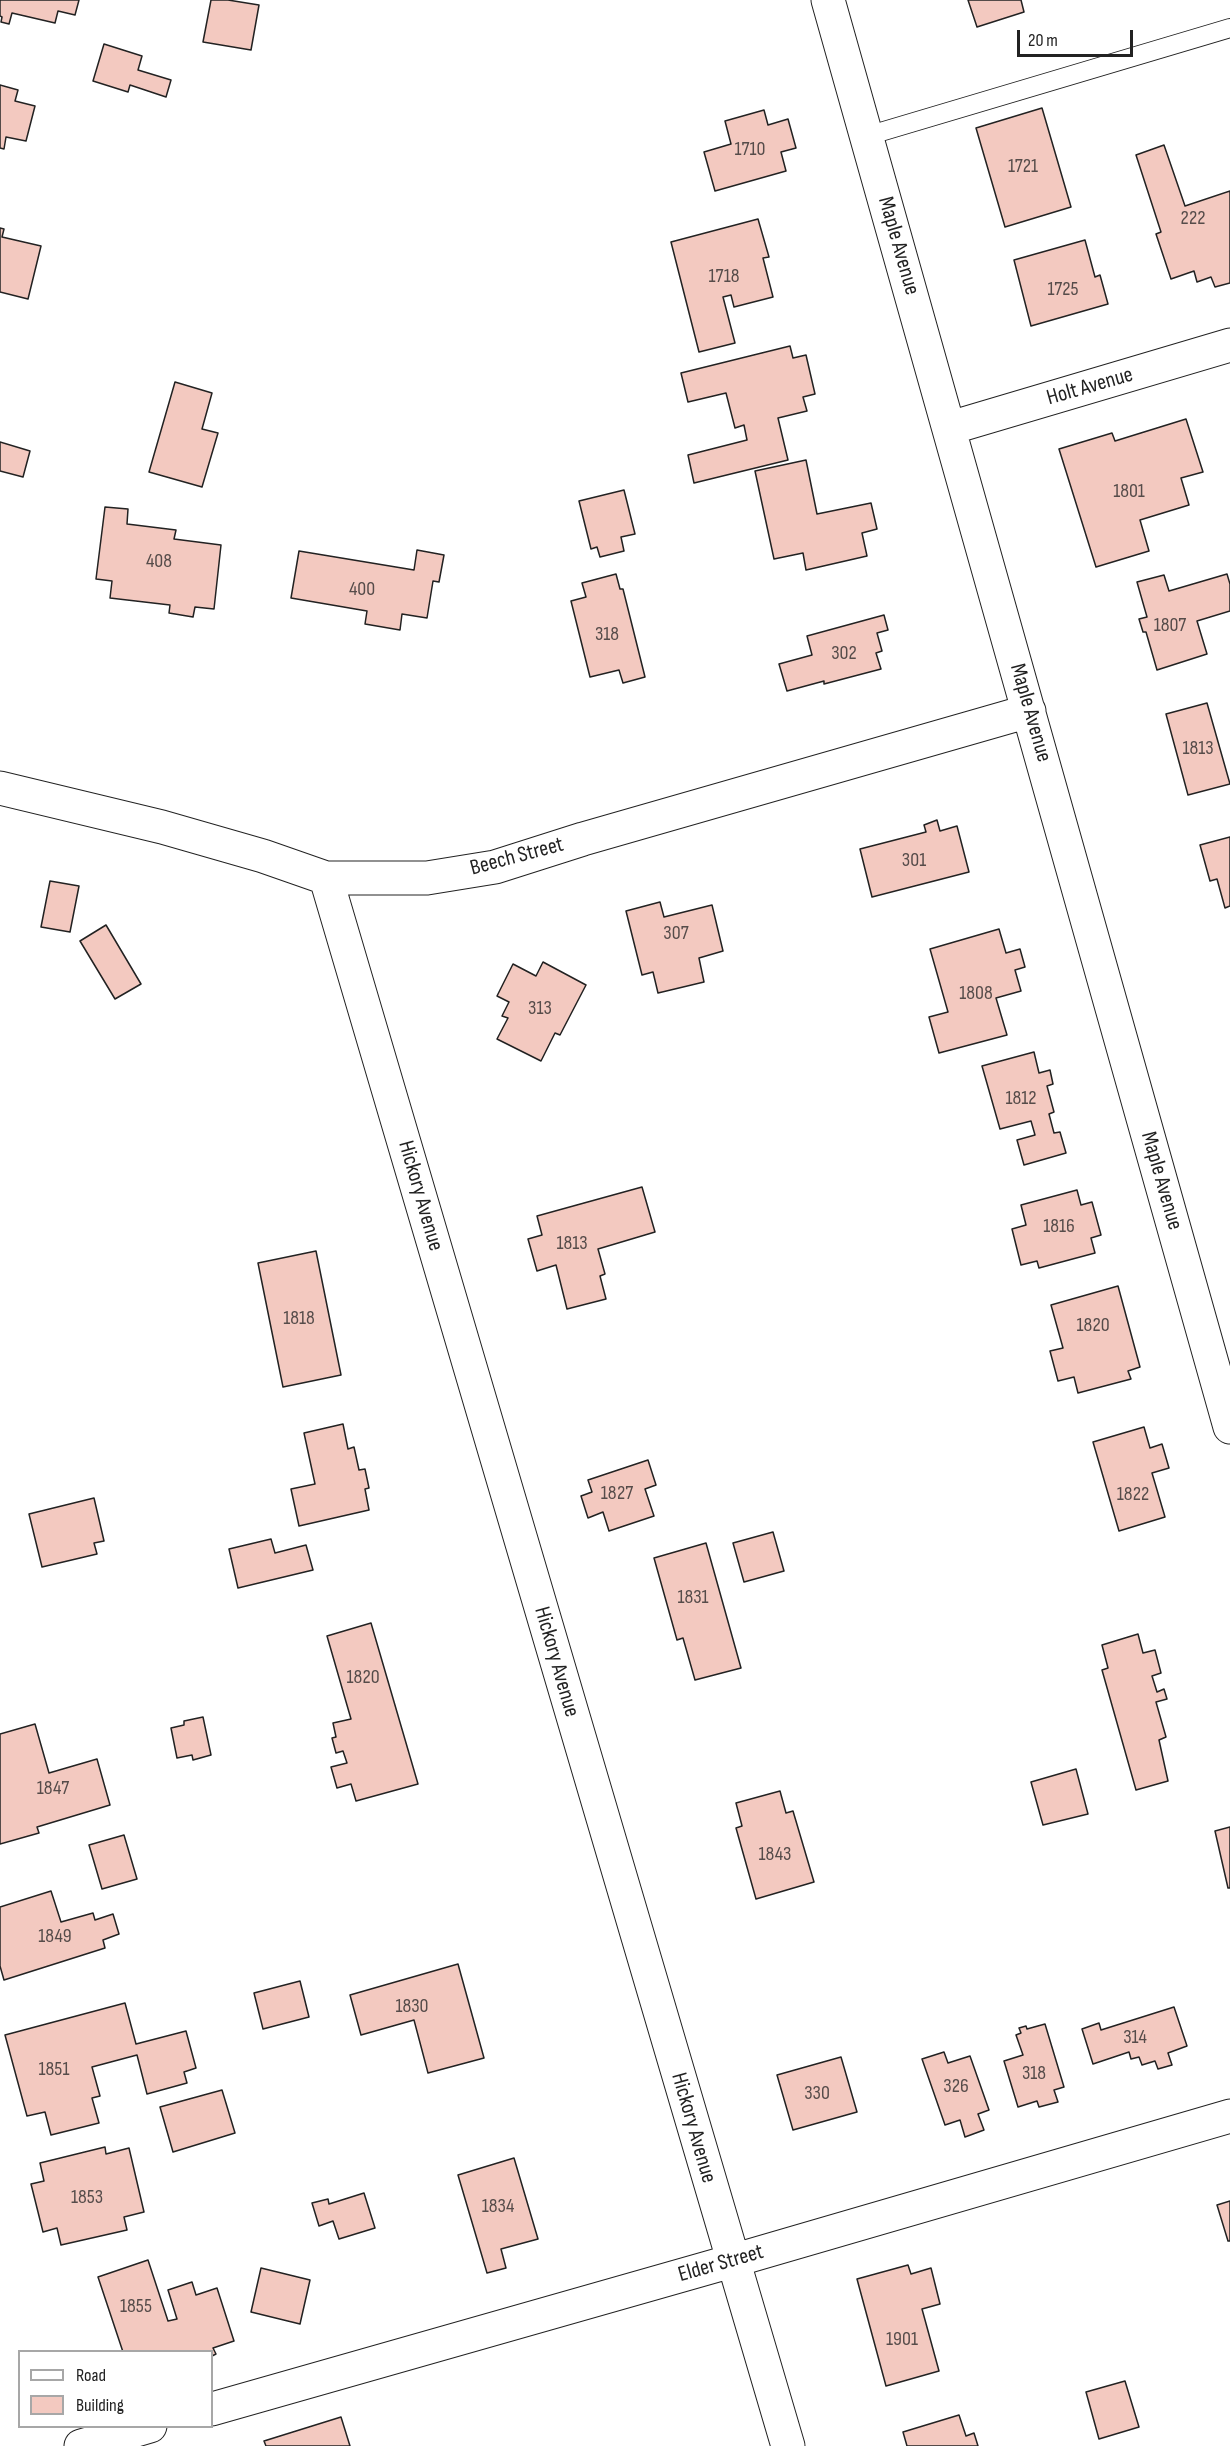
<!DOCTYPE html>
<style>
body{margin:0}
#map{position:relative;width:1230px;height:2446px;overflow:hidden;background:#fff;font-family:"Sofia Sans Condensed",sans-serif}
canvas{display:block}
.legend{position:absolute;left:18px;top:2350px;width:195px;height:78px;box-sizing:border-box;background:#fff;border:2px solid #a7a7a7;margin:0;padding:8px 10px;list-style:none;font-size:18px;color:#222}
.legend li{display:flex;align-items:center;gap:12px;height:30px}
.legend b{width:30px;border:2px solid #a7a7a7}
.scale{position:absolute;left:1017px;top:30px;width:116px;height:27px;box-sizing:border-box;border:3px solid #222;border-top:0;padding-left:8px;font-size:18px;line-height:21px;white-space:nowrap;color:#222;-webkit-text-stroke:4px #fff;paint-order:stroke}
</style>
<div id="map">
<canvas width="1230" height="2446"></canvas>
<ul class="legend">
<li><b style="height:8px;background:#fff"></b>Road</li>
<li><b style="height:16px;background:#f3c9c0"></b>Building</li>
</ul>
<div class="scale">20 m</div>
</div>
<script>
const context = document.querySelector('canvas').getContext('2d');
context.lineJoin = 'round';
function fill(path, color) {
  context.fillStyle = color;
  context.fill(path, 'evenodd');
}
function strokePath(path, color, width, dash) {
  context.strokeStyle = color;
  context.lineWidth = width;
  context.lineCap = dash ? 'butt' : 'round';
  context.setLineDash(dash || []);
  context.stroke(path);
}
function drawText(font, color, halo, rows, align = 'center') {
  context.font = font + ' "Sofia Sans Condensed",sans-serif';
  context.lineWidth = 4.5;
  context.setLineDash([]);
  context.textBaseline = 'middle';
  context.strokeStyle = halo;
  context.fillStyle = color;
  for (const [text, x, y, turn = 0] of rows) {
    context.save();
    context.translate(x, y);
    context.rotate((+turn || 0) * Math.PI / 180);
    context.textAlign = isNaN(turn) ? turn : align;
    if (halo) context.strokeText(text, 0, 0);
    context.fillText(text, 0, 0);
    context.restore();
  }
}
const building = new Path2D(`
 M 0,0 L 79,0 L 75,15 L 58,11 L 55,23 L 12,13 L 9,24 L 1,22 L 2,17 L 0,16 Z
 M 211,0 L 228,0 L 259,5 L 251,50 L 203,42 Z
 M 968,0 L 1021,0 L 1024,12 L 977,27 Z
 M 104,44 L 142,56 L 138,70 L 171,80 L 166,97 L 130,85 L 128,92 L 93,81 Z
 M 0,85 L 18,90 L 15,101 L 35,106 L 26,141 L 6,137 L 4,149 L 0,148 Z
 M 1042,108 L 1071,207 L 1005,227 L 976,128 Z
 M 764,110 L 768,125 L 788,119 L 796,148 L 781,152 L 786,171 L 715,191 L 704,152 L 731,144 L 725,121 Z
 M 1164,145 L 1185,206 L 1230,191 L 1230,283 L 1215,287 L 1211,277 L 1197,282 L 1194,271 L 1171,279 L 1156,234 L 1161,232 L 1136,155 Z
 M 758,219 L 769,257 L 763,258 L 773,297 L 734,307 L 731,295 L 723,297 L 735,343 L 699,352 L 671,242 Z
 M 0,228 L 4,229 L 2,237 L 41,246 L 28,299 L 0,292 Z
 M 1085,240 L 1095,277 L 1100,275 L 1108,304 L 1031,326 L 1014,260 Z
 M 790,346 L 793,358 L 806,355 L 815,394 L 803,397 L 807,411 L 778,418 L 788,460 L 694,483 L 688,455 L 747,440 L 744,425 L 735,428 L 726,393 L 688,402 L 681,373 Z
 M 175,382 L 212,393 L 202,429 L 218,433 L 202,487 L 149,472 Z
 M 1186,419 L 1203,472 L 1181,478 L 1189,505 L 1140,520 L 1149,551 L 1096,567 L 1059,449 L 1112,433 L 1115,441 Z
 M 0,442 L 30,451 L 23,477 L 0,471 Z
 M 806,460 L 817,514 L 871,503 L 877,529 L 862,533 L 867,556 L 806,570 L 803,553 L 774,559 L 755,471 Z
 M 624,490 L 635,534 L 621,537 L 624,551 L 600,557 L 597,547 L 591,549 L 579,501 Z
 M 105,507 L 128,509 L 127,524 L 176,530 L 174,539 L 221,545 L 214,609 L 195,607 L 193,617 L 169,613 L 170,605 L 110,598 L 112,581 L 96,579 Z
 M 417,550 L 444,555 L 439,582 L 433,581 L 427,618 L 402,614 L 400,630 L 365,624 L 367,611 L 291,598 L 299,551 L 414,570 Z
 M 616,574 L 620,589 L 623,589 L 645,677 L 623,683 L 619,670 L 590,677 L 571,601 L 586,597 L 582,583 Z
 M 1227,574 L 1230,584 L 1230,611 L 1197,621 L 1207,654 L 1157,670 L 1146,632 L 1143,632 L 1139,619 L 1147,617 L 1137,582 L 1164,575 L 1169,591 Z
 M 884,615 L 888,630 L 877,633 L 882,651 L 876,653 L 881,669 L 824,684 L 824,681 L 787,691 L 779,664 L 812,655 L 807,636 Z
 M 1207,703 L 1230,784 L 1188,795 L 1166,714 Z
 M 937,820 L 940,831 L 957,826 L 969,872 L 872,897 L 860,849 L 926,832 L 924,825 Z
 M 1230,837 L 1230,906 L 1225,908 L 1217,879 L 1210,881 L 1200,845 Z
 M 50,881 L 79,886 L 70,932 L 41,927 Z
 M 660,902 L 664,917 L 712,905 L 723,951 L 699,958 L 704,982 L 658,993 L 653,972 L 642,975 L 626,911 Z
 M 106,925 L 141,984 L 115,999 L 80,941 Z
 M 999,929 L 1006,953 L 1020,949 L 1025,967 L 1015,970 L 1021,991 L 996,998 L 1007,1035 L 939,1053 L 929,1017 L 948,1012 L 930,949 Z
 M 543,962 L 586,985 L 560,1035 L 555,1033 L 541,1061 L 497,1039 L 508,1018 L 502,1016 L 509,1002 L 497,996 L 513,964 L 536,976 Z
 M 1034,1052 L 1039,1073 L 1050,1070 L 1053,1084 L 1047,1086 L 1054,1112 L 1049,1114 L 1054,1133 L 1060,1132 L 1066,1153 L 1024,1165 L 1017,1140 L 1035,1135 L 1031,1121 L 1000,1129 L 982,1066 Z
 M 642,1187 L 655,1232 L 598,1249 L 605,1274 L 600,1276 L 606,1299 L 567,1309 L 556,1265 L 537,1271 L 528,1239 L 542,1235 L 537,1216 Z
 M 1077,1190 L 1081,1205 L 1092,1202 L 1101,1235 L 1091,1238 L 1095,1253 L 1039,1268 L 1037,1261 L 1021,1265 L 1012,1229 L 1026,1225 L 1021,1205 Z
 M 316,1251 L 341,1375 L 283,1387 L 258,1263 Z
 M 1118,1286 L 1140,1367 L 1128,1371 L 1131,1379 L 1078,1393 L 1074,1377 L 1058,1381 L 1050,1351 L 1063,1348 L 1051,1305 Z
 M 343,1424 L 348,1449 L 354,1447 L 359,1470 L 365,1469 L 369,1488 L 365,1489 L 369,1510 L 299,1526 L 291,1489 L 315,1484 L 304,1433 Z
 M 1144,1427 L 1150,1448 L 1162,1444 L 1169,1468 L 1152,1473 L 1165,1517 L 1119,1531 L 1093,1442 Z
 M 648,1460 L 656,1485 L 645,1489 L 654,1516 L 609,1531 L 603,1512 L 588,1518 L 581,1496 L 592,1492 L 588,1480 Z
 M 94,1498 L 104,1541 L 94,1543 L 97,1554 L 42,1567 L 29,1514 Z
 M 773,1532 L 784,1571 L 744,1582 L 733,1543 Z
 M 271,1539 L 275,1553 L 306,1545 L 313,1570 L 238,1588 L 229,1549 Z
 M 706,1543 L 741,1668 L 695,1680 L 683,1638 L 677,1640 L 654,1558 Z
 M 371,1623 L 418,1784 L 356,1801 L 351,1784 L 337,1788 L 331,1767 L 347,1763 L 343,1751 L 336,1753 L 332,1738 L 336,1737 L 333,1723 L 351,1719 L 327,1636 Z
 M 1138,1634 L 1143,1653 L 1155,1650 L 1161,1673 L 1152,1676 L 1157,1692 L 1164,1689 L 1167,1699 L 1156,1702 L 1166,1737 L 1159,1740 L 1168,1781 L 1136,1790 L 1102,1670 L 1108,1668 L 1102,1645 Z
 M 203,1717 L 211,1755 L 193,1760 L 192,1755 L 177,1758 L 171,1728 L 184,1725 L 184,1721 Z
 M 35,1724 L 49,1773 L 97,1759 L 110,1805 L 37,1827 L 39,1833 L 0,1844 L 0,1734 Z
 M 1076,1769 L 1088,1814 L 1043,1825 L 1031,1782 Z
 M 780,1791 L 786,1813 L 793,1811 L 814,1882 L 756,1899 L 736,1828 L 742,1826 L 736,1803 Z
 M 1230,1827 L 1230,1888 L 1228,1888 L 1215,1831 Z
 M 124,1835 L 137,1879 L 102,1889 L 89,1845 Z
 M 51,1891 L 61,1922 L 93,1913 L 95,1920 L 113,1914 L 119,1934 L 103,1940 L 105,1948 L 4,1980 L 0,1966 L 0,1907 Z
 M 458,1964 L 484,2058 L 428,2073 L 414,2020 L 361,2035 L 350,1995 Z
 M 300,1981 L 309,2017 L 263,2029 L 254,1993 Z
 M 125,2003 L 136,2044 L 186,2031 L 196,2068 L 184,2072 L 187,2083 L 147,2094 L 137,2055 L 92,2067 L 100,2096 L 92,2098 L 99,2123 L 51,2135 L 45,2112 L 27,2116 L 5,2035 Z
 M 1174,2007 L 1187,2046 L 1168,2053 L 1172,2065 L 1158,2069 L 1155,2061 L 1142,2065 L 1139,2057 L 1131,2059 L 1129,2052 L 1093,2064 L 1082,2029 L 1099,2023 L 1101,2030 Z
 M 1045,2024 L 1064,2087 L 1054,2090 L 1058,2102 L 1039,2107 L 1037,2101 L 1018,2107 L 1004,2061 L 1023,2055 L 1016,2035 L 1021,2033 L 1019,2028 L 1026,2026 L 1027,2029 Z
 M 944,2052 L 948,2063 L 970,2056 L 989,2110 L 978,2114 L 984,2130 L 965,2137 L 960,2120 L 945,2125 L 922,2059 Z
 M 841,2057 L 857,2112 L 793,2130 L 777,2075 Z
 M 222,2090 L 235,2133 L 173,2152 L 160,2107 Z
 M 105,2147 L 106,2154 L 129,2148 L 144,2212 L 124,2217 L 127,2230 L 61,2245 L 57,2228 L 43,2232 L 31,2184 L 44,2181 L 40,2163 Z
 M 514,2158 L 538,2239 L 501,2249 L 506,2268 L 487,2273 L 458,2175 Z
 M 364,2193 L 375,2228 L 339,2239 L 333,2221 L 319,2226 L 312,2203 L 328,2199 L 329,2204 Z
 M 1230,2201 L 1230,2241 L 1228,2241 L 1217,2205 Z
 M 148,2260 L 168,2321 L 177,2319 L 168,2290 L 192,2282 L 196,2295 L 217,2288 L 234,2341 L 213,2348 L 216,2354 L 212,2356 L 212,2352 L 123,2352 L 98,2277 Z
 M 908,2265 L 911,2274 L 931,2268 L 940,2304 L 922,2309 L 939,2371 L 886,2386 L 857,2279 Z
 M 261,2268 L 310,2280 L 300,2324 L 251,2312 Z
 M 1125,2381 L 1139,2427 L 1099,2439 L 1086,2392 Z
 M 959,2415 L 966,2436 L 974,2433 L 978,2446 L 907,2446 L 903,2432 Z
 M 341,2417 L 350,2446 L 266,2446 L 264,2441 Z`);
const service = new Path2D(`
 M 867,136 L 1230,28`);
const minor = new Path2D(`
 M 828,0 L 1230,1427
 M 950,428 L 1230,345
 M 0,788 L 162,827 L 263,856 L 326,878 L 427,878 L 495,867 L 583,839 L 1029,711
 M 326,878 L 788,2446
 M 212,2409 L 732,2261 L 1230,2116
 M 81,2446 L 150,2426`);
const numberNames = [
 ["1710",750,150],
 ["1721",1023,167],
 ["222",1193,219],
 ["1718",724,277],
 ["1725",1063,290],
 ["1801",1129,492],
 ["408",159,562],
 ["400",362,590],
 ["1807",1170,626],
 ["318",607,635],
 ["302",844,654],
 ["1813",1198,749],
 ["301",914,861],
 ["307",676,934],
 ["1808",976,994],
 ["313",540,1009],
 ["1812",1021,1099],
 ["1816",1059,1227],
 ["1813",572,1244],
 ["1818",299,1319],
 ["1820",1093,1326],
 ["1827",617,1494],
 ["1822",1133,1495],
 ["1831",693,1598],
 ["1820",363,1678],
 ["1847",53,1789],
 ["1843",775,1855],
 ["1849",55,1937],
 ["1830",412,2007],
 ["314",1135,2038],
 ["1851",54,2070],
 ["318",1034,2074],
 ["326",956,2087],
 ["330",817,2094],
 ["1853",87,2198],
 ["1834",498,2207],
 ["1855",136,2307],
 ["1901",902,2340]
];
const streetNames = [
 ["Maple Avenue",898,246,74],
 ["Holt Avenue",1090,387,-16],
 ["Maple Avenue",1030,713,74],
 ["Beech Street",517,857,-15],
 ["Maple Avenue",1161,1181,74],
 ["Hickory Avenue",420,1196,74],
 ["Hickory Avenue",556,1662,74],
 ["Hickory Avenue",693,2128,74],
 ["Elder Street",721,2264,-16]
];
fill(building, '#f3c9c0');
strokePath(building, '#222', 1.5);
strokePath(service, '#222', 20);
strokePath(minor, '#222', 35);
strokePath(service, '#fff', 18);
strokePath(minor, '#fff', 33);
drawText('20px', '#564c4a', null, numberNames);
drawText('22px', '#222', '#fff', streetNames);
</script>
